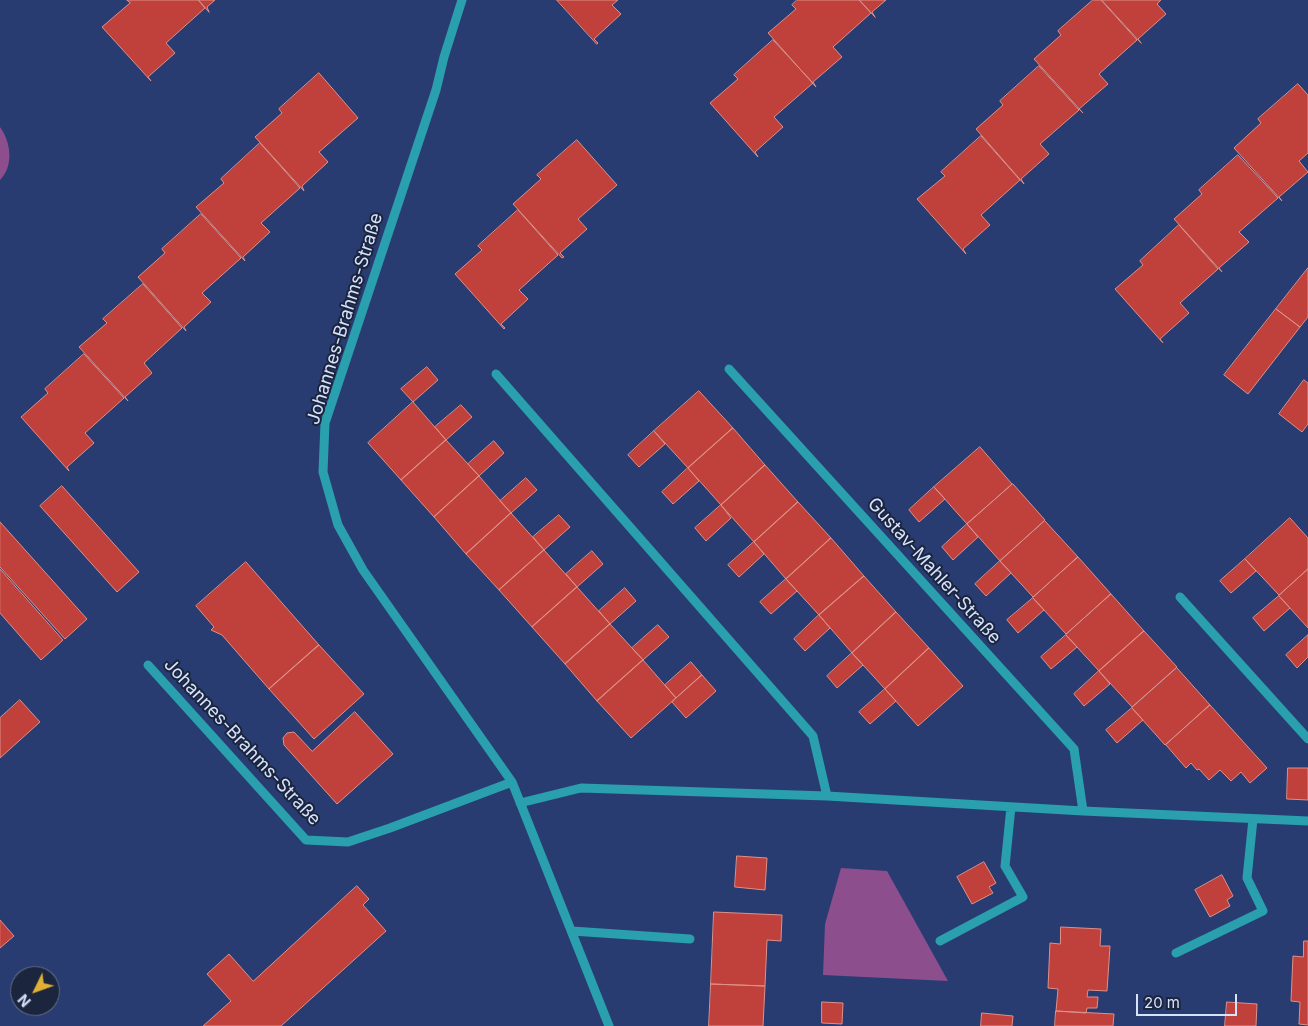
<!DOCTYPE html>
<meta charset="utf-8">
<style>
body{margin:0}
#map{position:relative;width:1308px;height:1026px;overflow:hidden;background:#283c72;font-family:Inter,sans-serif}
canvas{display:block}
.north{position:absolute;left:10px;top:966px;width:50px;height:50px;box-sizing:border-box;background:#1b253e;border:1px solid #66718a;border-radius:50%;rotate:228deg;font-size:14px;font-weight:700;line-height:20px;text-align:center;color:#d7e3fd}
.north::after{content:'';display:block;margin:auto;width:18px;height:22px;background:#dfb034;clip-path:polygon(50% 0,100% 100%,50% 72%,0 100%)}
.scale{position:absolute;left:1136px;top:994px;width:101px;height:22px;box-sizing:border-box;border:2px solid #d7e3fd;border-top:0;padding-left:6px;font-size:15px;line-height:18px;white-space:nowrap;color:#d7e3fd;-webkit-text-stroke:4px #1b253e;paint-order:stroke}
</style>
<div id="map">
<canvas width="1308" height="1026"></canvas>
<div class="north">N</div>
<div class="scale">20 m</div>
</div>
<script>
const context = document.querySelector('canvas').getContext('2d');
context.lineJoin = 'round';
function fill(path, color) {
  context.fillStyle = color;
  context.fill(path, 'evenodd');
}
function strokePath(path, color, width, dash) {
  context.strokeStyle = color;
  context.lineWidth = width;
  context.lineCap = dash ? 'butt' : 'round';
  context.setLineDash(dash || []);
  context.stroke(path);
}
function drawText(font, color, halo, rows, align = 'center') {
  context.font = font + ' Inter,sans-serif';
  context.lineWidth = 4;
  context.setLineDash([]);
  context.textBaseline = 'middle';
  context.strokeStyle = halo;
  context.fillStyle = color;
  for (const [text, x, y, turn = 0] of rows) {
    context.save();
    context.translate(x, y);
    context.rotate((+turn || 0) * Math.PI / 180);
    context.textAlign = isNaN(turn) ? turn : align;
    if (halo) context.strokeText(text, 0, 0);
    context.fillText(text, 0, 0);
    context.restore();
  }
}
const green = new Path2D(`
 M 0,127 C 11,142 14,166 0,180 Z
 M 841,868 L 887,871 L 948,981 L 823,975 L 825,924 Z`);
const building = new Path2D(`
 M 127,0 L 198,0 L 205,8 L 166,43 L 175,53 L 148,77 L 151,81 L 102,27 L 130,3 Z
 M 199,0 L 215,0 L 207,7 L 209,12 Z
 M 557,0 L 618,0 L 612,5 L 621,14 L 594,39 L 598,43 L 597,44 Z
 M 797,0 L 859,0 L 871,13 L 833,47 L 842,57 L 813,82 L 816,87 L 768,33 L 796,9 L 792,5 Z
 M 860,0 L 886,0 L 872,12 L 875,17 Z
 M 1093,0 L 1101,0 L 1137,40 L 1099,74 L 1108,84 L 1079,109 L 1083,113 L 1034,59 L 1061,35 L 1058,31 Z
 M 1102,0 L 1161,0 L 1157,4 L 1166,14 L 1138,39 L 1141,43 Z
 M 773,40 L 813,83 L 774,117 L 783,127 L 755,152 L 758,157 L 710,103 L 738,79 L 734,75 Z
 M 1039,66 L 1079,110 L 1040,144 L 1049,154 L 1021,179 L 1024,184 L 976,129 L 1003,105 L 1000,101 Z
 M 319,73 L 358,118 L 319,152 L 328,162 L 302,186 L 304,191 L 255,137 L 282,113 L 279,109 Z
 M 1298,84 L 1308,95 L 1308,153 L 1299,161 L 1308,172 L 1279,197 L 1282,201 L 1234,148 L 1261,123 L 1258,119 Z
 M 981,136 L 1020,180 L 981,215 L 990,225 L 963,249 L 966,254 L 917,199 L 945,176 L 941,172 Z
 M 577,140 L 617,185 L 578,219 L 587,229 L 560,253 L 564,257 L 562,258 L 513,204 L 541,179 L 537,175 Z
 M 260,143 L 300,188 L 261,223 L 270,232 L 243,257 L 245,261 L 196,207 L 224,183 L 221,179 Z
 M 1238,155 L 1278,198 L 1239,232 L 1249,242 L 1219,268 L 1222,272 L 1174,219 L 1202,194 L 1199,190 Z
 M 518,210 L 558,255 L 519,290 L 528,299 L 501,324 L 505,328 L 504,329 L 455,274 L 482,250 L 478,246 Z
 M 201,214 L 241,258 L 202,293 L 211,302 L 184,327 L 186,331 L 138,277 L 165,253 L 162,249 Z
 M 1179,225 L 1218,269 L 1180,303 L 1189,313 L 1160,339 L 1163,343 L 1115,289 L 1143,265 L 1140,261 Z
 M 1308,268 L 1308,317 L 1300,327 L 1276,309 Z
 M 143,284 L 182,328 L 144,363 L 152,373 L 125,397 L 128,401 L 79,347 L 107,323 L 103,319 Z
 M 1276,309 L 1300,327 L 1248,394 L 1224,375 Z
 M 84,354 L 124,398 L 85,433 L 94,443 L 67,467 L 69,471 L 21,417 L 48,393 L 45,389 Z
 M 427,367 L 438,380 L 413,402 L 401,389 Z
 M 1304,380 L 1308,383 L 1308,424 L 1302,432 L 1279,414 Z
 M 699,391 L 733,428 L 688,468 L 654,431 Z
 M 413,402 L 446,440 L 401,480 L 368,443 Z
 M 461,405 L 472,417 L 446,440 L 435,427 Z
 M 733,428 L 765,465 L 721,505 L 688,468 Z
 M 654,431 L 665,444 L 639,467 L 628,455 Z
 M 446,440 L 479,476 L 434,517 L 401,480 Z
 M 494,441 L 504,453 L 479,476 L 468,464 Z
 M 980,447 L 1012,484 L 967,524 L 934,487 Z
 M 765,465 L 798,502 L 754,542 L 721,505 Z
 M 688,468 L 699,481 L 673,504 L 662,492 Z
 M 479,476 L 511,513 L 466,554 L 434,517 Z
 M 526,478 L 537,490 L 511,513 L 500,501 Z
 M 1013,484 L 1045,520 L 1000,561 L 967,524 Z
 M 62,486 L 139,572 L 117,592 L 40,506 Z
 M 934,487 L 945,499 L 919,522 L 909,510 Z
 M 798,502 L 831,538 L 786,579 L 754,542 Z
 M 721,505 L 731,518 L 706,541 L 695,528 Z
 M 511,513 L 544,550 L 499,590 L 466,554 Z
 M 559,515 L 570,527 L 544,550 L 533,537 Z
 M 1290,518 L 1308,538 L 1308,569 L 1279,595 L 1245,559 Z
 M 1045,521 L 1078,557 L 1033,597 L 1000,561 Z
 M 0,522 L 87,619 L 65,639 L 0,567 Z
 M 967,524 L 978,537 L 953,560 L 942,547 Z
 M 831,538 L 864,576 L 819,615 L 786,579 Z
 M 754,542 L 764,554 L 739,577 L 728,565 Z
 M 544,550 L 577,587 L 532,627 L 499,590 Z
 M 592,551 L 603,564 L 577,587 L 566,574 Z
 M 1078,557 L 1111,594 L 1066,634 L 1033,598 Z
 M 1245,559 L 1256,571 L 1231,593 L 1220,581 Z
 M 1000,561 L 1011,573 L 986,596 L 975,584 Z
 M 246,562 L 319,645 L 269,689 L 222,635 L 211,630 L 214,627 L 196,606 Z
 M 0,569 L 63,640 L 41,660 L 0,613 Z
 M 1308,569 L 1308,628 L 1279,596 Z
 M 864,576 L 896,612 L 852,653 L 819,615 Z
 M 786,579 L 797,591 L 771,614 L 760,602 Z
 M 577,587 L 610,624 L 565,664 L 532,627 Z
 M 625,588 L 636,601 L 610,624 L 599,611 Z
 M 1111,594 L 1144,631 L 1099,671 L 1066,635 Z
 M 1279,596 L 1290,608 L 1264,631 L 1253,618 Z
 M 1033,598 L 1044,610 L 1018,633 L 1007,620 Z
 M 896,612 L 929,648 L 885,689 L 852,653 Z
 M 819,615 L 830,628 L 805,651 L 794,639 Z
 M 610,624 L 643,660 L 597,701 L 565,664 Z
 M 658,625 L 669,637 L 643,660 L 632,648 Z
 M 1144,631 L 1177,667 L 1132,707 L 1099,671 Z
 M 1066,635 L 1077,647 L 1051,669 L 1041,657 Z
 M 1308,635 L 1308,657 L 1297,668 L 1286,655 Z
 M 319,645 L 364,694 L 314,739 L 269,689 Z
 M 929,648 L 963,686 L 918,726 L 885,689 Z
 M 852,653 L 863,665 L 837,688 L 827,676 Z
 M 643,660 L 676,698 L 631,738 L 597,701 Z
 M 691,662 L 702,675 L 676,698 L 665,685 Z
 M 1177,668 L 1210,705 L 1165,745 L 1132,708 Z
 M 1099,671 L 1110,684 L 1084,706 L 1074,694 Z
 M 702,675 L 716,691 L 686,718 L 672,702 Z
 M 885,689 L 896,701 L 870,724 L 859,712 Z
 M 20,700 L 40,722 L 0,758 L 0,718 Z
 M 1210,705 L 1267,768 L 1250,783 L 1241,772 L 1231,781 L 1220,770 L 1209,780 L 1199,769 L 1197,770 L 1191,763 L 1186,768 L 1166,745 Z
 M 1132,708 L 1143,720 L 1117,743 L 1106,730 Z
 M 355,712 L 393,754 L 337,804 L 284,745 L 283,738 L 287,733 L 294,732 L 312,751 Z
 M 1288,768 L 1308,768 L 1308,800 L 1287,799 Z
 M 737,856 L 767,858 L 765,890 L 735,887 Z
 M 984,862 L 996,883 L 989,887 L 993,893 L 972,904 L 957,877 Z
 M 1222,875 L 1233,896 L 1227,900 L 1230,906 L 1210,917 L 1195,890 Z
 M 357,886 L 369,899 L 363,905 L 386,931 L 281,1026 L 203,1026 L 231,1001 L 207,974 L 229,954 L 253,981 Z
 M 714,912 L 782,915 L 781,941 L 767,940 L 765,986 L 711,984 Z
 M 0,920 L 14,936 L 0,948 Z
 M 1061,927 L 1101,929 L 1100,946 L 1110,946 L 1107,991 L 1088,990 L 1087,997 L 1098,997 L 1097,1008 L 1087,1008 L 1086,1013 L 1056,1011 L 1058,989 L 1048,988 L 1050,943 L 1060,944 Z
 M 1304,941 L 1308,941 L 1308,1025 L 1299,1024 L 1300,1002 L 1291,1001 L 1293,956 L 1303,957 Z
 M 711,984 L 765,986 L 763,1026 L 709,1026 Z
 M 822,1002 L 843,1003 L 842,1024 L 822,1023 Z
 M 1227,1002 L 1257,1004 L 1256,1026 L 1225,1026 Z
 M 1056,1011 L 1114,1014 L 1113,1026 L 1055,1026 Z
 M 982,1013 L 1013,1016 L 1012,1026 L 981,1026 Z`);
const minor = new Path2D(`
 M 462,0 L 444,57 L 436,90 L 325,423 L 323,472 L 338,525 L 363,570 L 512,782 L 609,1026
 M 729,369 L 1074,749 L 1083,811
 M 496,374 L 813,736 L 827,796
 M 1180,597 L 1308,739
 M 148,665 L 306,840 L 348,842 L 390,828 L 512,782
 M 520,803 L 581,788 L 827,796 L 1083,811 L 1308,821
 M 572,931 L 690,939
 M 940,941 L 1023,897 L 1005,866 L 1011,807
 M 1176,953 L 1263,911 L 1247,878 L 1253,819`);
const streetNames = [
 ["Johannes-Brahms-Straße",345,319,-73],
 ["Gustav-Mahler-Straße",934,571,48],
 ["Johannes-Brahms-Straße",242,742,47]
];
fill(green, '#8d4e8e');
fill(building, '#c0413b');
strokePath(building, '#df9088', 1);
strokePath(minor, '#2a9fad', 9);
drawText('18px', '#d7e3fd', '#1b253e', streetNames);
</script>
